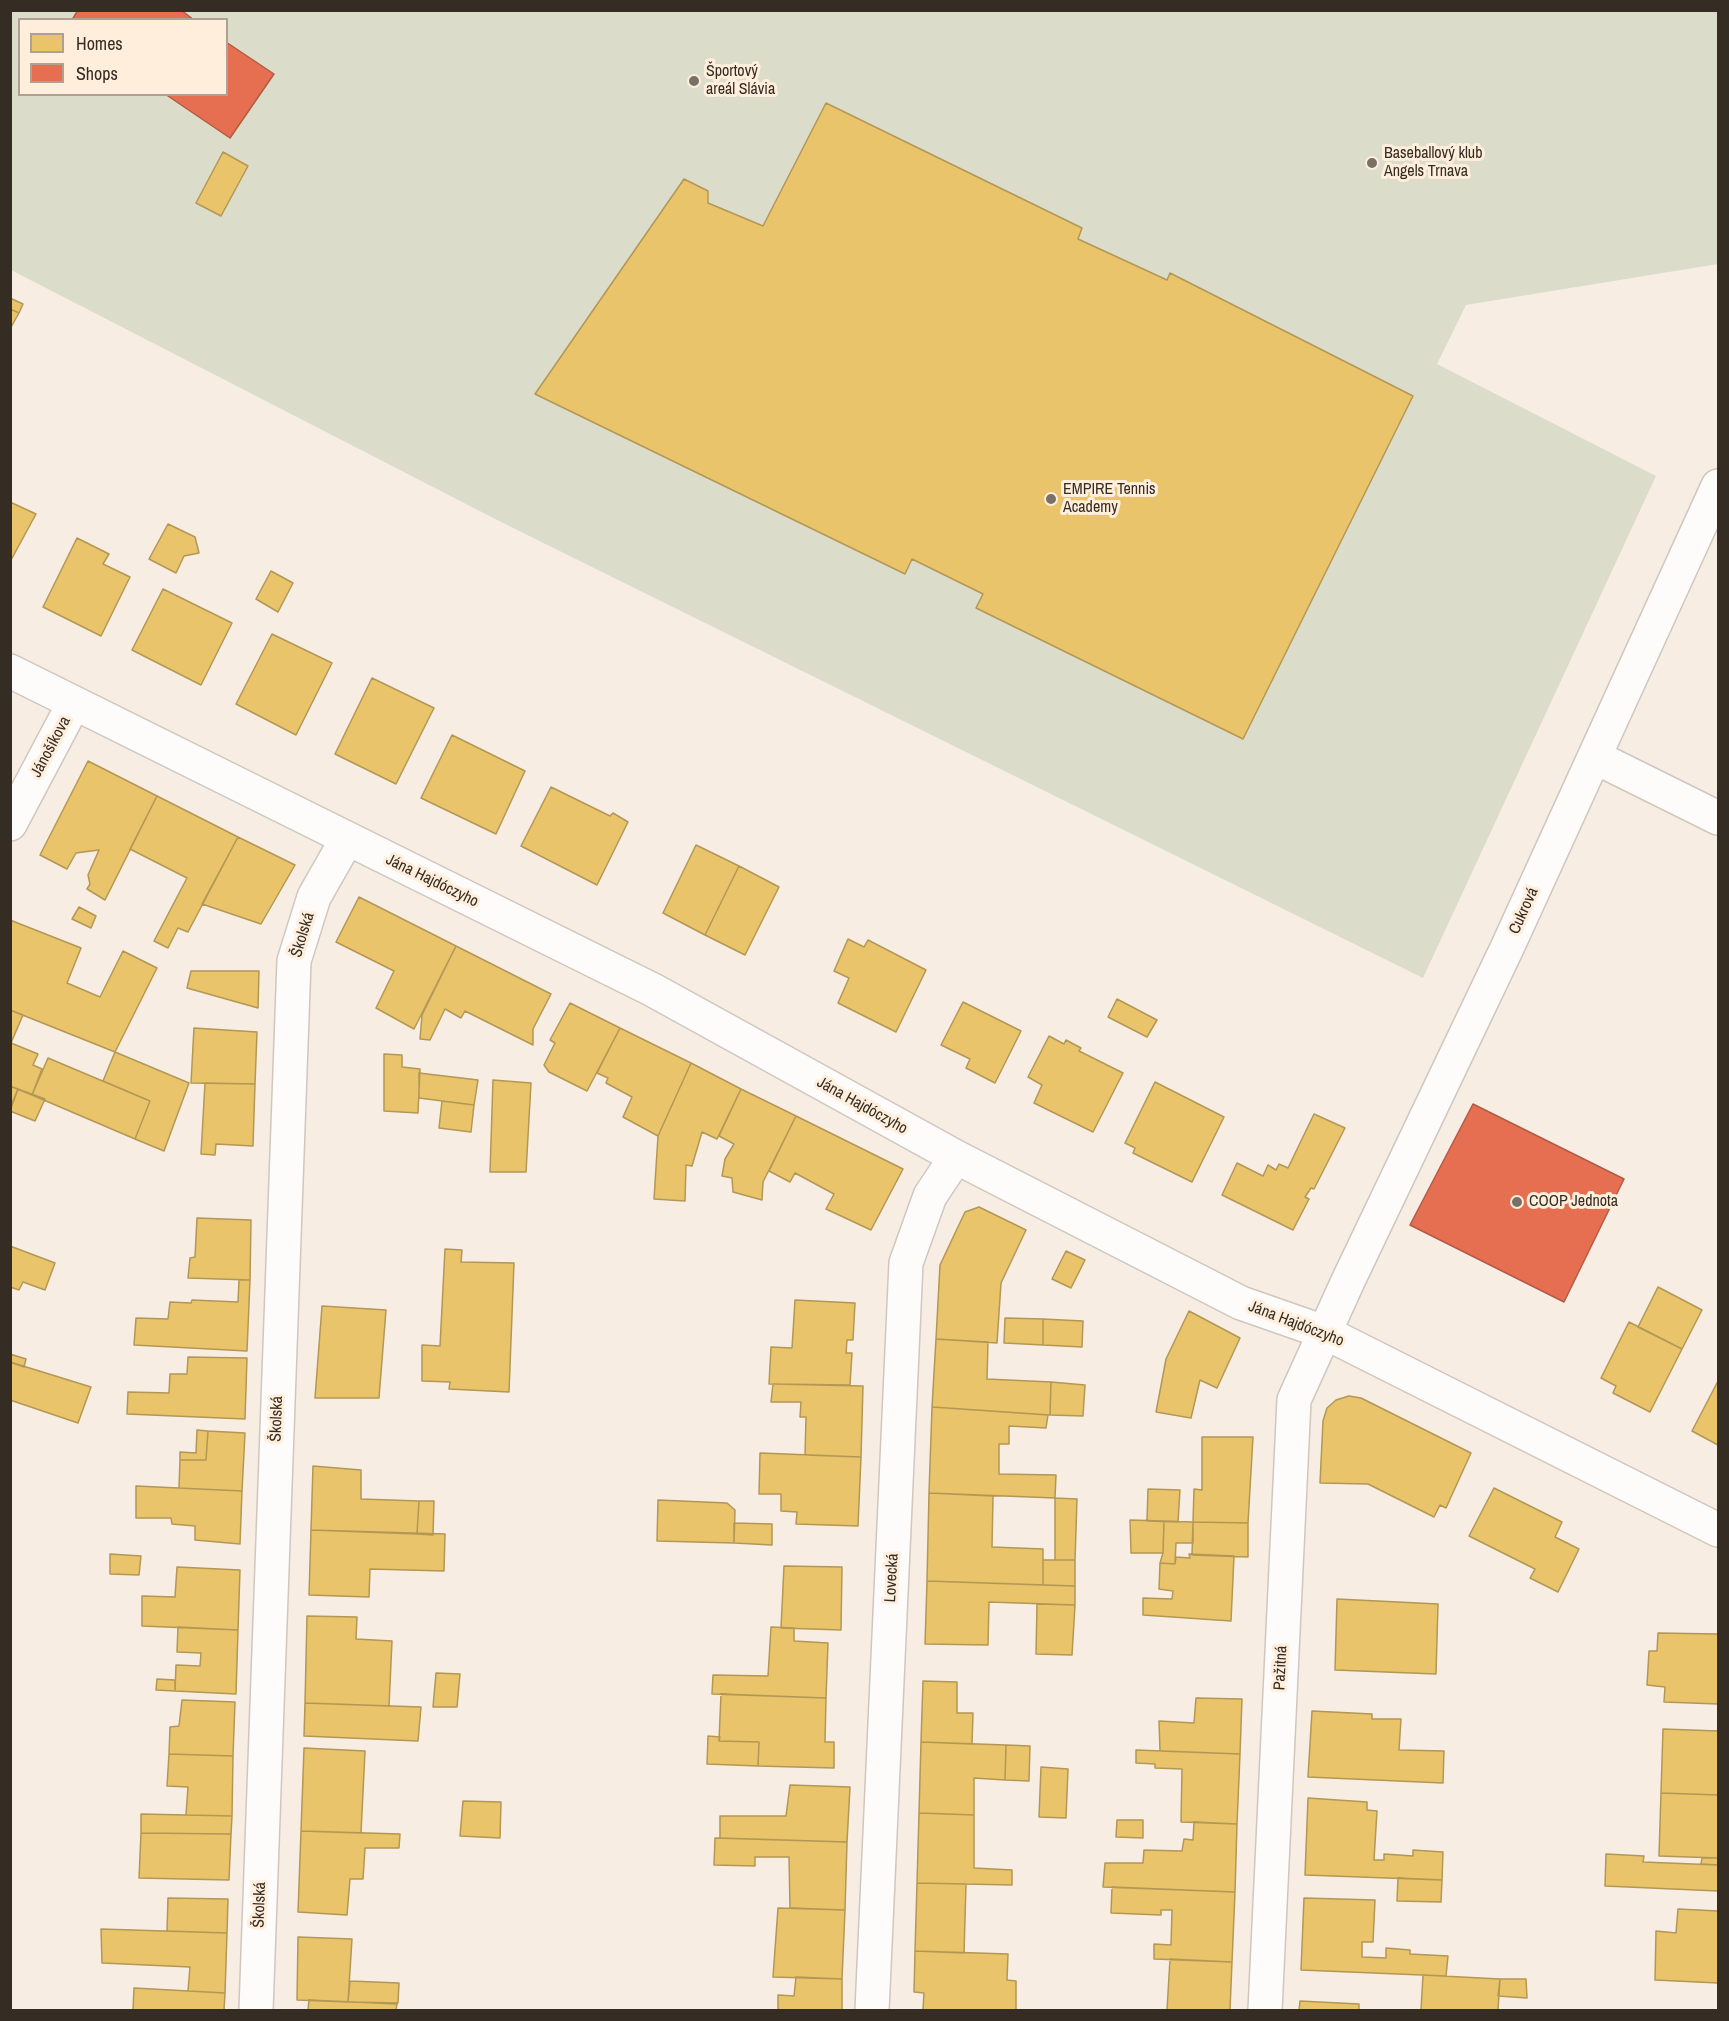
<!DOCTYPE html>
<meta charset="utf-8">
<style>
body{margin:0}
#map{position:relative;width:1729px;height:2021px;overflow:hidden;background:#f7ede3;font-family:"Archivo Narrow",sans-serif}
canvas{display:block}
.frame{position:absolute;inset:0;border:12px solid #352d24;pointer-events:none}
.legend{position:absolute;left:18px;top:18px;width:210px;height:78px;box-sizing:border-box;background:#ffeedb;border:2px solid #aea192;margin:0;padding:8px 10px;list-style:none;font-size:18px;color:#352d24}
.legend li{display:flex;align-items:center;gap:12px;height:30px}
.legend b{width:30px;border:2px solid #aea192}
</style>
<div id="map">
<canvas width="1729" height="2021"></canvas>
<div class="frame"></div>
<ul class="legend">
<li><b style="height:16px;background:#e9c46a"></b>Homes</li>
<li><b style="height:16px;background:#e76f51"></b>Shops</li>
</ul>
</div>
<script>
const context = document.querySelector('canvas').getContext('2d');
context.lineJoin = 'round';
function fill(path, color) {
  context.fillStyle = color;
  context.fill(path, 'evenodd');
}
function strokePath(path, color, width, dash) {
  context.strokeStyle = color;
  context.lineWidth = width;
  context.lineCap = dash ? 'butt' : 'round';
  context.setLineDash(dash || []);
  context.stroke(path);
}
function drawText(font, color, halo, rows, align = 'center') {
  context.font = font + ' "Archivo Narrow",sans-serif';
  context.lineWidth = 6;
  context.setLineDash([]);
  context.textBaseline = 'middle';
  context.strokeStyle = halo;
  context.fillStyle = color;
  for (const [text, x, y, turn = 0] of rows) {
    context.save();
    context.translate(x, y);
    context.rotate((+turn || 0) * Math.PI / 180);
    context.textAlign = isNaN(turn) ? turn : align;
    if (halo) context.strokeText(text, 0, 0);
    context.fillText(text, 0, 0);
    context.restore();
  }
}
const green = new Path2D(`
 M 10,11 L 1718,11 L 1718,264 L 1466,305 L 1437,364 L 1656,476 L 1423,978 L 503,523 L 11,270 ZM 20,20 L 226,20 L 226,94 L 20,94 Z`);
const homes = new Path2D(`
 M 826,103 L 1082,228 L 1078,239 L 1167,280 L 1170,273 L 1413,396 L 1243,739 L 976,608 L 983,594 L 912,559 L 905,574 L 535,394 L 684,179 L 708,191 L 708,203 L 763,226 Z
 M 223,152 L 248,166 L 221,216 L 196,203 Z
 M 10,298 L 23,304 L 19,313 L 10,309 Z
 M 10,309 L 19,313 L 10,329 Z
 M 10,502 L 36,514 L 10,562 Z
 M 168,524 L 195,537 L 199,553 L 184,556 L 176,573 L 149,559 Z
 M 77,538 L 109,554 L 103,564 L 130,577 L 101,636 L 43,607 Z
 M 271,571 L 293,583 L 278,612 L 256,599 Z
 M 163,589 L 232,623 L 201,685 L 132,650 Z
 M 272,634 L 332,663 L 296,735 L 236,704 Z
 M 372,678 L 434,708 L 396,784 L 335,754 Z
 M 452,735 L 525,771 L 496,834 L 421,798 Z
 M 88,761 L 157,796 L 105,900 L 87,889 L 90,884 L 88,875 L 99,850 L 76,853 L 67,869 L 40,855 Z
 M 551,787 L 610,816 L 613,813 L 628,822 L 597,885 L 521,846 Z
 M 157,796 L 238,837 L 188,932 L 178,928 L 168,948 L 154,941 L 187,878 L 130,849 Z
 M 238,837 L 295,865 L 261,924 L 202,904 Z
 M 696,845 L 739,866 L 705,935 L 663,913 Z
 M 739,866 L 779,887 L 745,955 L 705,935 Z
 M 359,897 L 456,946 L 414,1029 L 376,1008 L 394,971 L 336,942 Z
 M 79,907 L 96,916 L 91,928 L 72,919 Z
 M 10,920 L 81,948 L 67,983 L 100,997 L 123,951 L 157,968 L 115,1052 L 10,1010 Z
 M 848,939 L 864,947 L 868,940 L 926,970 L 896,1032 L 838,1003 L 849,978 L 834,971 Z
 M 456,946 L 551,994 L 533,1029 L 533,1045 L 465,1011 L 461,1018 L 445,1009 L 430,1040 L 420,1039 L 422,1015 Z
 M 191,971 L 259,971 L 258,1008 L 187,988 Z
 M 1117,999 L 1157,1020 L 1147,1037 L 1108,1017 Z
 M 963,1002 L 1021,1031 L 995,1083 L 966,1068 L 970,1059 L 941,1045 Z
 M 570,1003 L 620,1028 L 587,1091 L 549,1072 L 544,1065 L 555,1043 L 550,1040 Z
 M 10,1010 L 23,1015 L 11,1043 L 38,1054 L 33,1065 L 42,1069 L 32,1095 L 10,1086 Z
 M 194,1028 L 257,1032 L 255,1084 L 191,1083 Z
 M 620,1028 L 691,1063 L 658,1136 L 623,1117 L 632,1097 L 606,1083 L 608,1078 L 597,1073 Z
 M 1049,1036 L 1064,1044 L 1066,1040 L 1081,1048 L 1079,1051 L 1123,1073 L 1093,1132 L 1034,1103 L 1042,1085 L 1028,1077 Z
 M 115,1052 L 189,1083 L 164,1151 L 135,1139 L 150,1101 L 103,1081 Z
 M 384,1054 L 402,1055 L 402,1067 L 420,1069 L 418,1113 L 384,1111 Z
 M 48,1058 L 150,1101 L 135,1139 L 32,1095 Z
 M 691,1063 L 741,1089 L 717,1139 L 702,1132 L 692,1166 L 686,1165 L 685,1201 L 654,1199 L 658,1136 Z
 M 419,1073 L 478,1080 L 474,1105 L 419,1098 Z
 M 493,1080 L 531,1083 L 526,1172 L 490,1172 Z
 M 1155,1082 L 1224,1117 L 1192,1182 L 1133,1153 L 1135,1148 L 1125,1143 Z
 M 205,1083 L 255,1084 L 253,1146 L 216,1144 L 215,1155 L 201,1154 Z
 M 10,1086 L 18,1089 L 10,1108 Z
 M 18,1089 L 45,1099 L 35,1121 L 10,1111 Z
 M 741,1089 L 796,1116 L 763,1182 L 762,1200 L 733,1192 L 732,1178 L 722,1176 L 725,1159 L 734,1144 L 719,1136 Z
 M 442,1101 L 474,1105 L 471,1132 L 439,1128 Z
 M 1314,1114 L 1345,1128 L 1314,1189 L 1311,1188 L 1305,1197 L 1309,1199 L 1293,1230 L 1222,1195 L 1237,1163 L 1263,1176 L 1268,1165 L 1276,1170 L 1279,1164 L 1288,1168 Z
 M 796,1116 L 903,1169 L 871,1230 L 826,1209 L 834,1194 L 795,1173 L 790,1182 L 769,1171 Z
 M 979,1207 L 1026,1230 L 1001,1283 L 997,1343 L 936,1339 L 940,1265 L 965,1212 Z
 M 197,1218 L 251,1220 L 250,1280 L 188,1278 L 190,1258 L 195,1257 Z
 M 10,1246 L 55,1263 L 45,1290 L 23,1282 L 19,1290 L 10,1287 Z
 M 445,1249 L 462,1250 L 461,1262 L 514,1263 L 509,1392 L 449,1389 L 450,1382 L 422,1381 L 422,1345 L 440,1346 Z
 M 1066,1251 L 1085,1260 L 1071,1288 L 1052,1279 Z
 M 239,1280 L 250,1280 L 247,1351 L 134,1345 L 136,1318 L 168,1319 L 170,1302 L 191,1303 L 192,1300 L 238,1302 Z
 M 1658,1287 L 1702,1310 L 1682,1349 L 1638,1327 Z
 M 795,1300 L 855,1303 L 853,1340 L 847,1340 L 846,1353 L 852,1353 L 850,1385 L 769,1384 L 771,1347 L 792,1348 Z
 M 322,1306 L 386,1310 L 379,1398 L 315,1398 Z
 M 1189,1311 L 1240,1338 L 1217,1388 L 1200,1380 L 1191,1418 L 1156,1412 L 1166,1359 Z
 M 1005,1318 L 1043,1319 L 1043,1345 L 1004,1343 Z
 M 1043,1319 L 1083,1321 L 1082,1347 L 1043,1345 Z
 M 1629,1322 L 1682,1349 L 1650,1412 L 1613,1393 L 1616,1386 L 1601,1378 Z
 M 936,1339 L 988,1342 L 987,1379 L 1051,1382 L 1050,1415 L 932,1407 Z
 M 10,1354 L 26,1359 L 24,1367 L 10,1362 Z
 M 188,1357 L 247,1358 L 245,1419 L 127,1414 L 128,1392 L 169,1393 L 170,1374 L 187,1374 Z
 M 10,1362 L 91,1387 L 78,1423 L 10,1400 Z
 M 1718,1381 L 1718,1445 L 1692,1431 Z
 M 1051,1382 L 1085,1385 L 1083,1416 L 1050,1415 Z
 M 773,1384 L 863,1386 L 861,1457 L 805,1455 L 806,1417 L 800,1417 L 801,1402 L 771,1402 Z
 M 1349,1396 L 1361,1398 L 1471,1453 L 1446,1508 L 1440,1505 L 1434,1517 L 1368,1484 L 1320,1483 L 1323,1421 L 1327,1408 L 1336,1400 Z
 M 932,1407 L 1048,1415 L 1046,1428 L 1009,1426 L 1009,1444 L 999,1444 L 999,1474 L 1056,1475 L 1055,1498 L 929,1493 Z
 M 197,1430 L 208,1431 L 206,1460 L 180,1460 L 180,1452 L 196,1453 Z
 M 208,1431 L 245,1433 L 242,1491 L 179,1488 L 180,1460 L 206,1460 Z
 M 1202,1437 L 1253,1437 L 1248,1523 L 1193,1522 L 1194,1489 L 1202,1490 Z
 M 760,1453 L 861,1457 L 858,1526 L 796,1524 L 797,1512 L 781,1511 L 781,1494 L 759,1494 Z
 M 313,1466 L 361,1470 L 361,1499 L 419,1501 L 417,1534 L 311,1530 Z
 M 136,1486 L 242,1491 L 240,1544 L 195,1540 L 195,1526 L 172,1524 L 171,1518 L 136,1518 Z
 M 1494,1488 L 1562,1522 L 1555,1537 L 1579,1549 L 1558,1592 L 1530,1578 L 1535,1569 L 1469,1536 Z
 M 1148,1489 L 1180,1490 L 1178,1522 L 1147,1521 Z
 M 929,1493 L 993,1496 L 992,1547 L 1043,1549 L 1043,1585 L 927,1581 Z
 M 1055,1498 L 1077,1499 L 1075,1560 L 1055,1560 Z
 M 658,1500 L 727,1503 L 735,1510 L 734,1543 L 657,1541 Z
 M 419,1501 L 434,1501 L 433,1535 L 417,1534 Z
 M 1130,1520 L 1164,1521 L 1163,1553 L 1131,1553 Z
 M 1164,1521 L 1193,1522 L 1193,1543 L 1176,1543 L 1175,1564 L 1160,1563 L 1163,1553 Z
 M 1193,1522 L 1248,1523 L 1248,1557 L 1192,1555 Z
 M 734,1523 L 772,1524 L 772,1545 L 734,1543 Z
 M 311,1530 L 445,1534 L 444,1571 L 370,1569 L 369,1597 L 309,1595 Z
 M 110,1554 L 141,1556 L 139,1575 L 110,1574 Z
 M 1189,1554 L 1234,1556 L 1231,1621 L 1143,1615 L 1143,1598 L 1172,1599 L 1173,1591 L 1159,1589 L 1160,1563 L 1175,1564 L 1176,1557 L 1190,1558 Z
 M 1043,1560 L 1075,1560 L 1075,1586 L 1043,1585 Z
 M 784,1566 L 842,1567 L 841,1630 L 781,1628 Z
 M 177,1567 L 240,1570 L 238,1630 L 142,1626 L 142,1596 L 175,1597 Z
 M 927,1581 L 1075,1586 L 1075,1605 L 989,1602 L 988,1645 L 925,1644 Z
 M 1337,1599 L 1438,1604 L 1436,1674 L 1335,1670 Z
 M 1037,1604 L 1075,1605 L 1072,1655 L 1036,1654 Z
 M 307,1616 L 357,1617 L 356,1639 L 392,1641 L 389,1706 L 305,1703 Z
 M 178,1627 L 238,1630 L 236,1694 L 175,1691 L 176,1665 L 200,1666 L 201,1653 L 177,1652 Z
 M 771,1627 L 794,1628 L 794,1641 L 828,1643 L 826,1698 L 712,1694 L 713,1675 L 768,1676 Z
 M 1658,1633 L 1718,1634 L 1718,1704 L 1664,1702 L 1665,1687 L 1647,1685 L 1649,1651 L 1657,1651 Z
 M 436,1673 L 460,1674 L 457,1707 L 433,1707 Z
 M 157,1679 L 175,1680 L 175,1691 L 156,1690 Z
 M 923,1681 L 957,1682 L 957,1713 L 973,1713 L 972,1744 L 921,1742 Z
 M 721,1694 L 826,1698 L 825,1742 L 834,1742 L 834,1768 L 758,1766 L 759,1742 L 719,1741 Z
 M 1196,1698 L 1242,1699 L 1240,1754 L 1160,1751 L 1159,1721 L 1194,1723 Z
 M 182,1700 L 235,1702 L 233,1756 L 169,1754 L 170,1727 L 179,1726 Z
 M 305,1703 L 421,1707 L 418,1741 L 304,1736 Z
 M 1312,1711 L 1372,1714 L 1372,1719 L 1401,1719 L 1399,1750 L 1444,1751 L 1443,1783 L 1308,1777 Z
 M 1663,1729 L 1718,1731 L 1718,1795 L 1661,1793 Z
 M 708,1736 L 720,1737 L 719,1741 L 759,1742 L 758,1766 L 707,1764 Z
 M 921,1742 L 1006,1745 L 1005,1780 L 974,1778 L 974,1815 L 919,1813 Z
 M 1006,1745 L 1030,1746 L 1029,1781 L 1005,1780 Z
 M 304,1748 L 365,1751 L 361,1833 L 301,1831 Z
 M 1136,1750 L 1240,1754 L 1237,1824 L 1181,1822 L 1182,1769 L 1155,1768 L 1155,1764 L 1136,1763 Z
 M 169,1754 L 233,1756 L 232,1816 L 186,1815 L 188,1787 L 167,1786 Z
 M 1041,1767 L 1068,1769 L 1066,1818 L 1039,1817 Z
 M 790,1785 L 850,1787 L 847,1842 L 720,1838 L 720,1816 L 786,1816 Z
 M 1661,1793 L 1718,1795 L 1718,1858 L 1659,1856 Z
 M 1308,1798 L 1367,1802 L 1367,1810 L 1377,1811 L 1374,1860 L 1384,1860 L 1384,1854 L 1413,1856 L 1413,1850 L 1443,1852 L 1442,1880 L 1305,1875 Z
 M 463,1801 L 501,1802 L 500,1838 L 460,1836 Z
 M 919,1813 L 974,1815 L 974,1868 L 1012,1870 L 1012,1885 L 917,1883 Z
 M 141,1814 L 232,1816 L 231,1834 L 141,1833 Z
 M 1117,1820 L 1143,1820 L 1143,1838 L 1116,1837 Z
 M 1194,1822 L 1237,1824 L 1235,1892 L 1103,1887 L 1105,1863 L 1143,1863 L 1144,1850 L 1182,1851 L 1184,1839 L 1193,1840 Z
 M 301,1831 L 400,1834 L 399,1848 L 365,1848 L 363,1879 L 350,1879 L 347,1915 L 298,1912 Z
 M 141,1833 L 231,1834 L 229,1880 L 139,1878 Z
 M 715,1838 L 847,1842 L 845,1910 L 790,1908 L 789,1857 L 755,1857 L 755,1866 L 714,1865 Z
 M 1606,1854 L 1644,1856 L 1643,1862 L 1718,1865 L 1718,1891 L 1605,1886 Z
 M 1702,1858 L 1718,1858 L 1718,1865 L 1701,1864 Z
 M 1398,1878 L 1442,1880 L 1441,1902 L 1397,1901 Z
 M 917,1883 L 966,1884 L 964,1953 L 915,1951 Z
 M 1112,1887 L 1235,1892 L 1232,1962 L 1154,1959 L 1154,1944 L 1171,1945 L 1172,1910 L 1161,1910 L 1161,1915 L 1111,1913 Z
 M 168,1898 L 228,1899 L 227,1933 L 167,1931 Z
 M 1304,1898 L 1375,1900 L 1373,1942 L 1362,1942 L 1362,1957 L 1386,1958 L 1386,1948 L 1410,1950 L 1410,1954 L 1448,1956 L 1446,1976 L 1301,1970 Z
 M 778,1908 L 845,1910 L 842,1979 L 773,1977 Z
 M 1678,1909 L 1718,1911 L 1718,1983 L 1655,1980 L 1656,1931 L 1676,1933 Z
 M 101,1929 L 227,1933 L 225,1993 L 188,1991 L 190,1967 L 102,1963 Z
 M 298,1937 L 352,1939 L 348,2002 L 297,2000 Z
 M 915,1951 L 1008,1954 L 1007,1980 L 1016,1981 L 1016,2010 L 923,2010 L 924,1993 L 914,1992 Z
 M 1170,1959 L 1232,1962 L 1230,2010 L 1167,2010 Z
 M 1423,1975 L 1500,1979 L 1498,2010 L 1421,2010 Z
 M 796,1977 L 842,1979 L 842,2010 L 778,2010 L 778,1995 L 794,1996 Z
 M 1500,1979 L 1526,1979 L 1527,1998 L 1498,1996 Z
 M 350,1981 L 399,1983 L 398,2003 L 348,2002 Z
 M 134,1988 L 225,1993 L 224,2010 L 133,2010 Z
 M 309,2000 L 397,2004 L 396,2010 L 308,2010 Z
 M 1300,2001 L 1359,2004 L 1359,2010 L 1299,2010 Z`);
const shops = new Path2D(`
 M 78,10 L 181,10 L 194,20 L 72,20 Z
 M 226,42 L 274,74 L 230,138 L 165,94 L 226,94 Z
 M 1473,1104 L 1624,1179 L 1564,1302 L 1410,1225 Z`);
const street = new Path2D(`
 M 10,671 L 653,990 L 956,1157 L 1241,1303 L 1324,1332 L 1718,1530
 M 1595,757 L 1718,818
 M 10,824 L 74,703
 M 256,2010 L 294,961 L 314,897 L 347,839
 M 872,2010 L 906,1263 L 930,1196 L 956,1157
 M 1265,2010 L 1294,1400 L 1348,1281 L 1507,948 L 1718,486`);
const markers = [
 [694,81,6,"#797067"],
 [1372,163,6,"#797067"],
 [1051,499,6,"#797067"],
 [1517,1202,6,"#797067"]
];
const poiNames = [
 ["Športový",706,72],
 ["areál Slávia",706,90],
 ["Baseballový klub",1384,154],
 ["Angels Trnava",1384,172],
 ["EMPIRE Tennis",1063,490],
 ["Academy",1063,508],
 ["COOP Jednota",1529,1202]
];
const streetNames = [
 ["Jánošíkova",51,747,-62],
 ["Jána Hajdóczyho",432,881,26],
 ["Cukrová",1524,911,-66],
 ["Školská",303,935,-73],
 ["Jána Hajdóczyho",862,1106,29],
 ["Jána Hajdóczyho",1296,1324,21],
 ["Školská",277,1419,-88],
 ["Lovecká",892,1578,-87],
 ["Pažitná",1281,1668,-87],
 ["Školská",260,1905,-88]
];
fill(green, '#dcdccb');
fill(homes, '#e9c46a');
strokePath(homes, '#b39755', 1.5);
fill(shops, '#e76f51');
strokePath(shops, '#b25b44', 1.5);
strokePath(street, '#cfc7bf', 36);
strokePath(street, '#fefcfb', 33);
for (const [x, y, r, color] of markers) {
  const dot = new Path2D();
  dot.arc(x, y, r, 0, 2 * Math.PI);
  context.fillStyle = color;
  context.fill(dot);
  strokePath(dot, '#ffeedb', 2);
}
drawText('16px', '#352d24', '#ffeedb', poiNames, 'left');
drawText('16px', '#352d24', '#ffeedb', streetNames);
</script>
